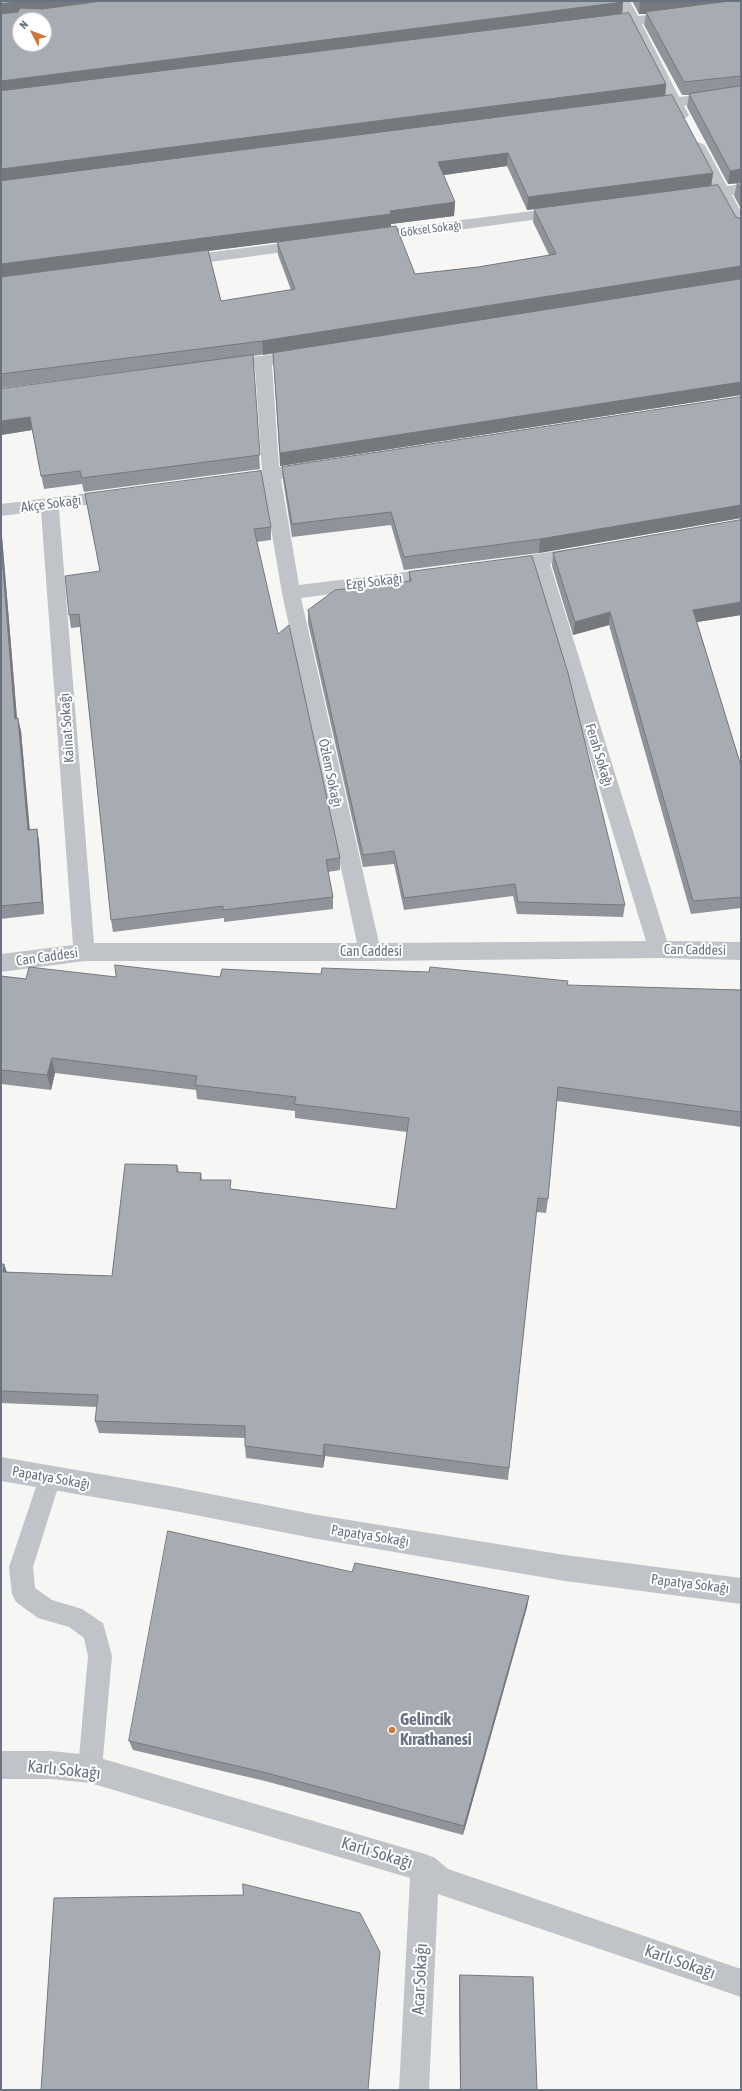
<!DOCTYPE html>
<meta charset="utf-8">
<style>
body{margin:0}
#map{position:relative;width:742px;height:2091px;overflow:hidden;background:#f6f7f4;font-family:"Asap Condensed",sans-serif}
canvas{display:block}
.frame{position:absolute;inset:0;border:2px solid #697281;pointer-events:none}
.north{position:absolute;left:12px;top:12px;width:40px;height:40px;box-sizing:border-box;background:#fff;border:1px solid #c3c7cd;border-radius:50%;rotate:312deg;font-size:11px;font-weight:700;line-height:16px;text-align:center;color:#697281}
.north::after{content:'';display:block;margin:auto;width:14px;height:18px;background:#ce793c;clip-path:polygon(50% 0,100% 100%,50% 72%,0 100%)}
</style>
<div id="map">
<canvas width="742" height="2091"></canvas>
<div class="frame"></div>
<div class="north">N</div>
</div>
<script>
const context = document.querySelector('canvas').getContext('2d');
context.lineJoin = 'round';
function fill(path, color) {
  context.fillStyle = color;
  context.fill(path, 'evenodd');
}
function strokePath(path, color, width, dash) {
  context.strokeStyle = color;
  context.lineWidth = width;
  context.lineCap = dash ? 'butt' : 'round';
  context.setLineDash(dash || []);
  context.stroke(path);
}
function drawText(font, color, halo, rows, align = 'center') {
  context.font = font + ' "Asap Condensed",sans-serif';
  context.lineWidth = 4;
  context.setLineDash([]);
  context.textBaseline = 'middle';
  context.strokeStyle = halo;
  context.fillStyle = color;
  for (const [text, x, y, turn = 0] of rows) {
    context.save();
    context.translate(x, y);
    context.rotate((+turn || 0) * Math.PI / 180);
    context.textAlign = isNaN(turn) ? turn : align;
    if (halo) context.strokeText(text, 0, 0);
    context.fillText(text, 0, 0);
    context.restore();
  }
}
const lane = new Path2D(`
 M 50,1467 L 58,1470 L 61,1478 L 33,1567 L 35,1588 L 52,1600 L 82,1609 L 103,1623 L 112,1656 L 102,1769 L 99,1778 L 90,1781 L 81,1778 L 78,1769 L 88,1656 L 84,1638 L 69,1627 L 38,1618 L 16,1602 L 12,1594 L 9,1567 L 39,1478 L 42,1470 Z`);
const street = new Path2D(`
 M 616,1 L 630,1 L 638,16 L 675,12 L 680,13 L 682,16 L 680,19 L 675,20 L 642,24 L 679,97 L 741,90 L 741,98 L 684,106 L 689,115 L 686,118 L 676,118 L 670,108 L 647,110 L 642,109 L 640,106 L 642,103 L 665,99 L 629,26 L 604,29 L 599,28 L 597,25 L 599,22 L 625,18 Z
 M 698,142 L 703,144 L 706,147 L 727,186 L 741,184 L 741,194 L 732,195 L 741,212 L 741,232 L 735,230 L 733,227 L 717,197 L 693,200 L 687,198 L 685,195 L 687,192 L 712,188 L 690,147 L 693,144 Z
 M 563,207 L 569,209 L 571,212 L 569,215 L 369,242 L 363,240 L 361,237 L 363,234 L 369,232 Z
 M 307,240 L 313,242 L 315,245 L 313,248 L 181,266 L 175,264 L 173,261 L 175,258 L 181,256 Z
 M 303,350 L 309,351 L 311,355 L 309,359 L 272,365 L 279,467 L 311,463 L 317,465 L 320,469 L 317,473 L 281,479 L 299,585 L 438,568 L 445,569 L 447,574 L 445,579 L 438,580 L 301,598 L 379,943 L 646,941 L 532,567 L 504,571 L 497,570 L 495,565 L 497,560 L 504,559 L 582,547 L 588,549 L 591,553 L 588,557 L 550,564 L 667,941 L 741,942 L 741,960 L 659,958 L 370,961 L 84,961 L 1,972 L 1,954 L 73,945 L 41,511 L 1,516 L 1,504 L 115,490 L 121,492 L 124,496 L 121,500 L 59,509 L 94,943 L 357,943 L 282,593 L 263,482 L 232,486 L 226,484 L 223,480 L 226,476 L 262,470 L 255,367 L 224,371 L 218,370 L 216,366 L 218,362 L 224,361 Z
 M 1,1457 L 175,1487 L 312,1514 L 565,1555 L 741,1578 L 741,1604 L 565,1581 L 312,1538 L 175,1511 L 1,1481 Z
 M 1,1751 L 51,1751 L 90,1755 L 425,1854 L 435,1858 L 448,1869 L 741,1969 L 741,1997 L 438,1894 L 429,2090 L 399,2090 L 410,1878 L 90,1783 L 51,1779 L 1,1779 Z`);
const wall = new Path2D(`
 M 1,1 L 623,2 L 622,14 L 666,84 L 665,96 L 713,173 L 711,186 L 736,217 L 741,219 L 741,395 L 280,466 L 273,353 L 253,356 L 260,469 L 84,492 L 82,484 L 44,489 L 32,430 L 1,435 L 1,389 L 170,366 L 1,388 ZM 507,166 L 527,210 L 534,209 L 533,222 L 549,255 L 478,267 L 415,274 L 391,227 L 391,224 L 454,216 L 455,202 L 443,175 ZM 277,242 L 278,255 L 291,290 L 221,301 L 208,251 Z
 M 632,1 L 741,1 L 741,209 L 734,196 L 737,183 L 728,184 L 687,107 L 689,95 L 682,95 L 644,25 L 646,14 L 639,14 Z
 M 741,397 L 741,518 L 539,553 L 404,570 L 391,525 L 292,537 L 283,480 L 282,467 Z
 M 85,494 L 271,527 L 271,540 L 256,542 L 278,634 L 340,858 L 340,870 L 328,872 L 333,897 L 333,909 L 224,922 L 224,918 L 113,932 L 111,920 L 80,627 L 71,628 L 69,615 L 100,571 Z
 M 741,520 L 741,615 L 697,622 L 741,766 L 741,908 L 691,914 L 609,625 L 573,635 L 552,566 L 553,553 Z
 M 1,524 L 17,718 L 21,731 L 29,829 L 37,829 L 39,841 L 44,914 L 1,919 Z
 M 409,572 L 625,905 L 623,917 L 517,914 L 513,896 L 404,910 L 394,864 L 363,867 L 308,623 L 308,610 L 409,581 Z
 M 1,976 L 26,979 L 116,977 L 220,977 L 741,990 L 741,1127 L 557,1101 L 548,1199 L 546,1213 L 536,1212 L 508,1480 L 325,1456 L 323,1468 L 246,1458 L 245,1446 L 245,1438 L 99,1433 L 95,1421 L 97,1407 L 1,1403 L 1,1264 L 4,1264 L 7,1272 L 112,1276 L 177,1165 L 179,1172 L 201,1173 L 202,1180 L 232,1189 L 396,1209 L 407,1132 L 295,1118 L 295,1111 L 197,1099 L 196,1090 L 55,1073 L 51,1090 L 1,1084 Z
 M 352,1572 L 529,1596 L 527,1607 L 463,1835 L 265,1781 L 133,1750 L 129,1741 Z
 M 460,1975 L 537,2090 L 460,2090 L 459,1981 Z`);
const shadedWall = new Path2D(`
 M 23,1 L 117,1 L 1,18 L 1,4 Z
 M 640,1 L 741,1 L 646,12 L 646,14 L 639,14 Z
 M 623,2 L 622,16 L 1,95 L 1,81 Z
 M 666,84 L 665,98 L 1,183 L 1,169 Z
 M 508,153 L 507,166 L 438,176 L 438,162 Z
 M 741,169 L 741,183 L 728,184 L 730,171 Z
 M 713,173 L 711,187 L 527,210 L 528,197 Z
 M 455,202 L 454,216 L 391,224 L 391,228 L 1,277 L 1,264 Z
 M 741,266 L 741,280 L 263,355 L 262,341 Z
 M 741,382 L 741,395 L 280,466 L 280,453 Z
 M 30,417 L 32,430 L 1,435 L 1,421 Z
 M 741,505 L 741,518 L 539,553 L 540,539 Z
 M 1,524 L 18,731 L 15,719 L 1,544 Z
 M 741,602 L 741,615 L 691,623 L 693,610 Z
 M 610,612 L 609,625 L 573,635 L 575,622 Z
 M 18,718 L 21,731 L 31,842 L 28,830 Z
 M 37,829 L 39,841 L 44,914 L 42,902 Z
 M 52,1058 L 55,1073 L 51,1090 L 47,1075 Z
 M 4,1264 L 8,1277 L 3,1272 Z
 M 324,1444 L 325,1456 L 323,1468 L 323,1456 Z
 M 529,1596 L 527,1607 L 463,1835 L 464,1826 Z`);
const building = new Path2D(`
 M 1,1 L 23,1 L 1,4 Z
 M 102,1 L 622,1 L 623,2 L 1,81 L 1,14 L 18,12 L 20,8 L 42,9 ZM 20,20 L 44,20 L 44,44 L 20,44 Z
 M 730,1 L 741,1 L 741,76 L 684,82 L 646,12 Z
 M 629,13 L 666,84 L 1,169 L 1,91 Z
 M 741,86 L 741,169 L 730,171 L 689,94 Z
 M 672,95 L 713,173 L 528,197 L 508,153 L 438,162 L 455,202 L 390,211 L 391,214 L 1,264 L 1,181 Z
 M 741,182 L 741,191 L 737,183 Z
 M 718,185 L 736,217 L 741,219 L 741,266 L 262,341 L 1,374 L 1,277 L 208,250 L 221,301 L 295,289 L 277,242 L 396,226 L 415,274 L 478,267 L 556,254 L 534,209 Z
 M 741,279 L 741,382 L 280,453 L 273,353 Z
 M 253,355 L 260,455 L 82,478 L 80,471 L 41,476 L 30,417 L 1,421 L 1,389 Z
 M 741,397 L 741,505 L 540,539 L 404,557 L 391,512 L 292,524 L 282,467 Z
 M 261,471 L 271,527 L 254,529 L 278,634 L 289,625 L 340,858 L 326,860 L 333,897 L 223,910 L 223,906 L 111,920 L 79,614 L 69,615 L 65,576 L 100,571 L 85,494 Z
 M 741,520 L 741,602 L 693,610 L 741,766 L 741,897 L 693,901 L 610,612 L 575,622 L 553,553 Z
 M 1,544 L 15,719 L 18,718 L 28,830 L 37,829 L 42,902 L 1,906 Z
 M 532,556 L 568,673 L 625,905 L 518,902 L 515,884 L 404,898 L 394,851 L 363,855 L 308,610 L 335,590 L 411,581 L 409,572 Z
 M 115,965 L 220,977 L 222,969 L 321,974 L 322,968 L 429,972 L 430,967 L 568,981 L 567,985 L 741,990 L 741,1112 L 558,1087 L 548,1199 L 538,1198 L 509,1468 L 324,1444 L 323,1456 L 245,1446 L 245,1426 L 95,1421 L 98,1395 L 1,1391 L 1,1264 L 4,1264 L 3,1272 L 112,1276 L 125,1164 L 177,1165 L 177,1172 L 201,1173 L 200,1180 L 231,1180 L 230,1189 L 396,1209 L 409,1118 L 294,1104 L 296,1097 L 195,1085 L 197,1076 L 52,1058 L 47,1075 L 1,1070 L 1,976 L 26,979 L 29,967 L 116,977 Z
 M 168,1531 L 352,1572 L 355,1563 L 529,1596 L 464,1826 L 263,1772 L 129,1741 Z
 M 243,1884 L 360,1913 L 380,1952 L 368,2090 L 41,2090 L 54,1898 L 243,1895 Z
 M 460,1975 L 533,1977 L 537,2090 L 461,2090 Z`);
const markers = [
 [392,1730,4,"#ce793c"]
];
const farStreetnames = [
 ["Göksel Sokağı",431,229,-7]
];
const streetNames = [
 ["Akçe Sokağı",51,504,-7],
 ["Ezgi Sokağı",374,582,-7],
 ["Kainat Sokağı",67,728,-94],
 ["Ferah Sokağı",599,755,73],
 ["Özlem Sokağı",330,773,78],
 ["Can Caddesi",695,950,1],
 ["Can Caddesi",371,952],
 ["Can Caddesi",47,957,-8],
 ["Papatya Sokağı",51,1478,10],
 ["Papatya Sokağı",370,1536,9],
 ["Papatya Sokağı",690,1584,7]
];
const nearPoinames = [
 ["Gelincik",400,1720],
 ["Kırathanesi",400,1740]
];
const nearStreetnames = [
 ["Karlı Sokağı",64,1770,6],
 ["Karlı Sokağı",377,1853,17],
 ["Karlı Sokağı",680,1962,19],
 ["Acar Sokağı",420,1979,-87]
];
fill(lane, '#c0c3c7');
fill(street, '#c0c3c7');
fill(wall, '#90949a');
fill(shadedWall, '#75787d');
fill(building, '#a7acb3');
strokePath(building, '#75787d', 1);
for (const [x, y, r, color] of markers) {
  const dot = new Path2D();
  dot.arc(x, y, r, 0, 2 * Math.PI);
  context.fillStyle = color;
  context.fill(dot);
  strokePath(dot, '#fff', 1.5);
}
drawText('12px', '#697281', '#fff', farStreetnames);
drawText('14px', '#697281', '#fff', streetNames);
drawText('bold 17px', '#697281', '#fff', nearPoinames, 'left');
drawText('17px', '#697281', '#fff', nearStreetnames);
</script>
